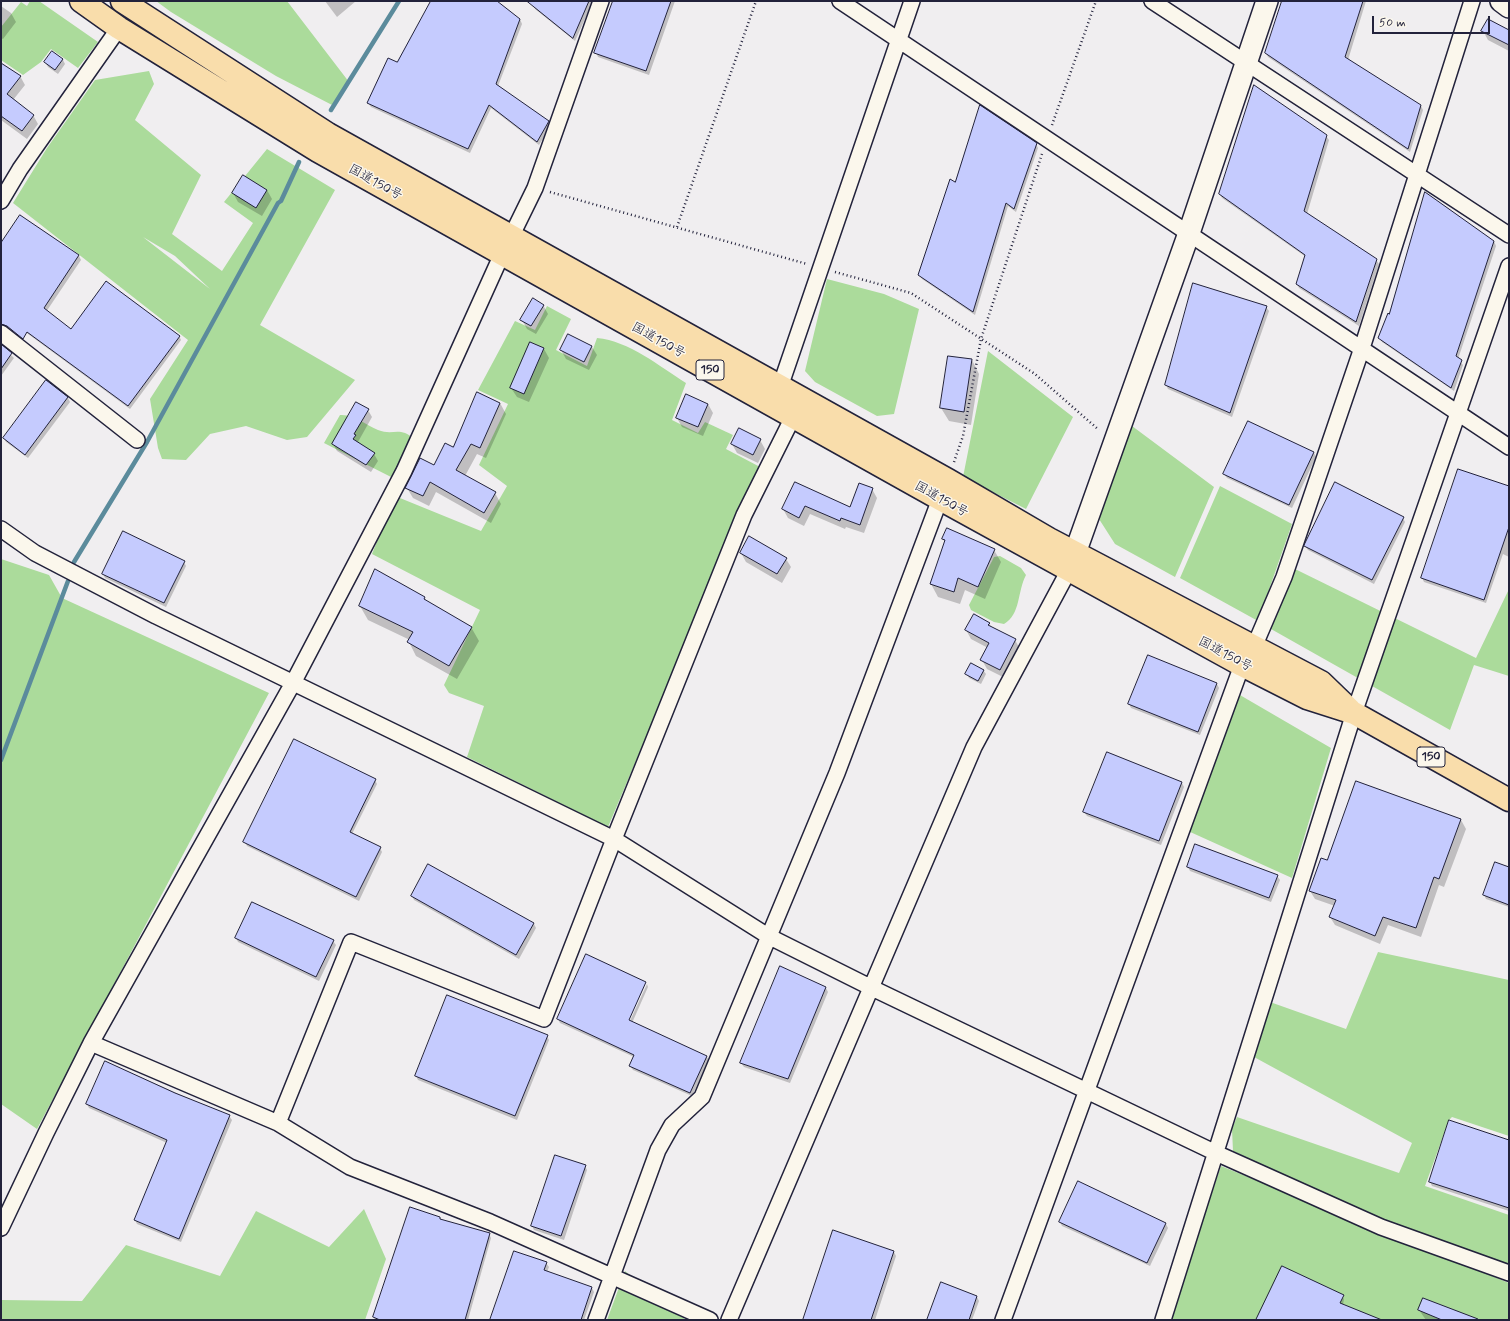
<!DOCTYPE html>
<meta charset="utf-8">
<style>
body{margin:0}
#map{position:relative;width:1510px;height:1321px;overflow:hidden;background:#f0eef0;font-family:Mynerve,sans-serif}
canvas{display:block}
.frame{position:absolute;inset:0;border:2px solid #22223b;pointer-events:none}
.scale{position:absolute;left:1372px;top:16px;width:118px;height:18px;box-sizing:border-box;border:2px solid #22223b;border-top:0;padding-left:5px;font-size:12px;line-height:14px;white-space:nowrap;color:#22223b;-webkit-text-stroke:3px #fbf7ec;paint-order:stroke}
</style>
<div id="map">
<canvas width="1510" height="1321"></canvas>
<div class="frame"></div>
<div class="scale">50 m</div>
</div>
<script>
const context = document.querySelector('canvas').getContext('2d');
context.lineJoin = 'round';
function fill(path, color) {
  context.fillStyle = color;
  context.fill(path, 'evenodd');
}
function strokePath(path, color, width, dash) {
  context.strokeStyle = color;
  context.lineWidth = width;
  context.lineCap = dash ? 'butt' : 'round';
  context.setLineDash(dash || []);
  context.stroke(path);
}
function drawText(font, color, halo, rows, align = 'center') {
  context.font = font + ' Mynerve,"Klee One",sans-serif';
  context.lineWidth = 3;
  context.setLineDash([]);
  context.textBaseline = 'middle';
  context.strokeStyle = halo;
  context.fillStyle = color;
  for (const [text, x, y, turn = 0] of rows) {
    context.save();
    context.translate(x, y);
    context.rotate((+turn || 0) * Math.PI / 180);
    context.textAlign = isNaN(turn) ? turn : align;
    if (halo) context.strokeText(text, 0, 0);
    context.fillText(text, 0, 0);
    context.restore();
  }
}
const green = new Path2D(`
 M 30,1 L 39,1 L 98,42 L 78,68 L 51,49 L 41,62 L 23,75 L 1,60 L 1,27 L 21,2 L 27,6 Z
 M 156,1 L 287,1 L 349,82 L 334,106 L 276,76 L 171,12 Z
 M 149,71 L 154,84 L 135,120 L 201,175 L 172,234 L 222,271 L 253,223 L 224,202 L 267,149 L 335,190 L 260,325 L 355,380 L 307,437 L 287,440 L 246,426 L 210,434 L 186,460 L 162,459 L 158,448 L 150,399 L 188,340 L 13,203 L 47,148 L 95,80 ZM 143,237 L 175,256 L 210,289 Z
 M 827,279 L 884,294 L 919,309 L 894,414 L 877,416 L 815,382 L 805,371 Z
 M 547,306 L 571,319 L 556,350 L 587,366 L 597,338 C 629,341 659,366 686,383 L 672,420 L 698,433 L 705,422 L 733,435 L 726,449 L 760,467 L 608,827 L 467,757 L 484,706 L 449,693 L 444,685 L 480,610 L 372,554 L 395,496 L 481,531 L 507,486 L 479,465 L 508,404 L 478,390 L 515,321 L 535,330 Z
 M 988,351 L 1073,417 L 1026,509 L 963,477 Z
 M 340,415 C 354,414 366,425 378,430 C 393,436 400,426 414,439 L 393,478 L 324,443 Z
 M 1132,426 L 1214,487 L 1175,577 L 1115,544 L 1099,519 Z
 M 1220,486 L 1292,524 L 1258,621 L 1180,578 Z
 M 1000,556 L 1021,568 L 1026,575 C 1017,592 1021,614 1004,624 L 994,622 L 971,610 L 969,605 L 992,561 L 994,557 Z
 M 1,559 L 49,575 L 62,598 L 269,693 L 37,1129 L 1,1104 Z
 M 1295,569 L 1476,658 L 1509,589 L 1509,676 L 1474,665 L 1450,730 L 1271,629 Z
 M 1233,691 L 1331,748 L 1292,878 L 1188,831 Z
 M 1378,952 L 1509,980 L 1509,1136 L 1452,1117 L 1449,1120 L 1425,1186 L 1509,1215 L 1509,1267 L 1387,1224 L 1233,1151 L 1232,1129 L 1237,1117 L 1399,1173 L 1412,1143 L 1254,1057 L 1270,1002 L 1346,1029 Z
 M 1221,1166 L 1509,1283 L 1509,1320 L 1169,1320 Z
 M 364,1209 L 386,1259 L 365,1320 L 1,1320 L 1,1300 L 82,1301 L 126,1245 L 220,1276 L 256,1211 L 329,1247 Z
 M 625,1271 L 686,1320 L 607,1320 Z`);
const shadow = new Path2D(`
 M 325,1 L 356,1 L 337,17 Z
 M 432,1 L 494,1 L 520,19 L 522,24 L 498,86 L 548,122 L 551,126 L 539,145 L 491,108 L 470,153 L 371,107 L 368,103 L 398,63 Z
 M 534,1 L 593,1 L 575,41 L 535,9 L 533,4 Z
 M 614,1 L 675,1 L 649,75 L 598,57 L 596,52 Z
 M 1283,1 L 1366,1 L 1348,60 L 1421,106 L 1423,110 L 1410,152 L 1268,57 L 1266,53 Z
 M 1,6 L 11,13 L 16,22 L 3,39 L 1,38 Z
 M 1483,31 L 1509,31 L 1509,51 L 1488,40 Z
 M 52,52 L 63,60 L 65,64 L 58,74 L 48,67 L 45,62 Z
 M 1,64 L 20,76 L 25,85 L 13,100 L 33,115 L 38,124 L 27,139 L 1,120 Z
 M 1326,136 L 1329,140 L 1307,214 L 1376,260 L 1379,264 L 1359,326 L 1299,288 L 1297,284 L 1306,257 L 1222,198 L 1220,194 Z
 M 1036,144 L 1038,148 L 1016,212 L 1008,206 L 975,315 L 922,279 L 919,275 L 956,183 Z
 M 267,190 L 272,199 L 262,216 L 238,202 L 233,193 Z
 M 1494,241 L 1496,246 L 1458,359 L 1463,365 L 1454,391 L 1382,342 L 1380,338 Z
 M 1,244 L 79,256 L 81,260 L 46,312 L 71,330 L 179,336 L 181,340 L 130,409 L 1,314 Z
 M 543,305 L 548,314 L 536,334 L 527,329 L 522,320 Z
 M 1266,307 L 1269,311 L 1232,417 L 1168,389 L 1166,385 Z
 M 531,343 L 544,349 L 549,358 L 529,402 L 517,397 L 511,388 Z
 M 1,345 L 14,358 L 1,376 Z
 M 592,347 L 597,355 L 589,370 L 566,359 L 561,350 Z
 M 972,360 L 979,374 L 971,425 L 949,421 L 941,408 Z
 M 46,381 L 68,398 L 70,402 L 28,458 L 6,442 L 4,438 Z
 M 500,403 L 506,414 L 486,458 L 477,454 L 465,476 L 495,493 L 501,504 L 491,523 L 436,492 L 429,506 L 413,498 L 407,488 L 434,467 Z
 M 708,404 L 713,413 L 703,436 L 682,427 L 677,418 Z
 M 368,410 L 372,417 L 358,442 L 374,454 L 378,461 L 371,472 L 337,451 L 333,444 Z
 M 760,440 L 765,449 L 758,463 L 737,453 L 732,444 Z
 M 1314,453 L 1316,457 L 1292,508 L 1227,478 L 1224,474 Z
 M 795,483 L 851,508 L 872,489 L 877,498 L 864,533 L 846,527 L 845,529 L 810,514 L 804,526 L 788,518 L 783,509 Z
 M 1509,487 L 1509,557 L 1503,554 L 1486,603 L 1424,582 L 1422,578 Z
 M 1403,518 L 1405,522 L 1374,584 L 1308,550 L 1305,546 Z
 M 943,539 L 994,550 L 1001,562 L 985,599 L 965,590 L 960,604 L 938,597 L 931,584 L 945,543 Z
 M 741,553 L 786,559 L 791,567 L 782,583 L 746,562 Z
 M 184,562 L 186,566 L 166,607 L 105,578 L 103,574 Z
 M 376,571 L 425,598 L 426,601 L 471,627 L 479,641 L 457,679 L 416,656 L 409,642 L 410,640 L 368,620 L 360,606 Z
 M 989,623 L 992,628 L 1015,640 L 1020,649 L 1005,678 L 987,669 L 982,660 L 988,648 L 971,639 L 966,630 Z
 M 1148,656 L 1217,684 L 1219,688 L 1200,735 L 1131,708 L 1129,704 Z
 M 983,670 L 986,674 L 981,684 L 969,678 L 967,674 Z
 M 375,780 L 377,784 L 352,834 L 380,848 L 382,852 L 359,901 L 247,846 L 245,842 Z
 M 1182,783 L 1184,787 L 1161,845 L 1087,816 L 1084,812 Z
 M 1461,820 L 1466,829 L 1444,887 L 1439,885 L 1421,937 L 1388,925 L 1380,944 L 1335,925 L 1330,917 L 1335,906 L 1315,899 L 1310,891 L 1327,861 Z
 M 429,866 L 534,924 L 536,928 L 519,959 L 414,900 L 412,896 Z
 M 1188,867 L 1277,876 L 1280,880 L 1271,902 L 1190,871 Z
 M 1509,868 L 1509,907 L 1486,899 L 1484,895 Z
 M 236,938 L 333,941 L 336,945 L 319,981 L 238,942 Z
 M 587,956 L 646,984 L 644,984 L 626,1025 L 628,1025 L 647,984 L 648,987 L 632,1023 L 706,1056 L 709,1060 L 692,1096 L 633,1070 L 630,1066 L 634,1057 L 560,1023 L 558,1019 Z
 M 826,988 L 828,992 L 790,1083 L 744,1067 L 741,1063 Z
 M 547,1036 L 549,1040 L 517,1120 L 418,1080 L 416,1076 Z
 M 106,1062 L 229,1116 L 232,1120 L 181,1242 L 137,1224 L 135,1220 L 167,1143 L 89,1108 L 87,1104 Z
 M 1509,1141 L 1509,1211 L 1432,1186 L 1430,1182 Z
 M 585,1166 L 587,1170 L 564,1240 L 534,1230 L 532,1226 Z
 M 410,1208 L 440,1218 L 441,1220 L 489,1234 L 491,1238 L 468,1320 L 375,1320 L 374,1317 Z
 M 1060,1222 L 1166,1224 L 1168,1228 L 1150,1266 L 1062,1226 Z
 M 833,1231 L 894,1252 L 896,1256 L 875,1320 L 804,1320 Z
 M 546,1263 L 549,1267 L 547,1272 L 592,1288 L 594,1292 L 584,1320 L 491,1320 Z
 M 1341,1295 L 1344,1299 L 1343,1305 L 1382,1320 L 1257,1320 Z
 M 977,1297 L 979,1301 L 972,1320 L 928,1320 Z
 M 1419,1310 L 1469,1320 L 1426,1320 Z`);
const stream = new Path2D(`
 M 331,110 L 399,1
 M 74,562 L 147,442 L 278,203 L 281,201 L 299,162
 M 1,760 L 68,581`);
const building = new Path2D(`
 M 431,1 L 497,1 L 520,19 L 496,84 L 549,121 L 537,142 L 489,105 L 468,149 L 367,103 L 388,58 L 397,62 Z
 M 527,1 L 589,1 L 573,38 Z
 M 613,1 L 671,1 L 646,71 L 594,53 Z
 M 1282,1 L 1363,1 L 1345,57 L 1421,105 L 1408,149 L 1265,53 Z
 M 1488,19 L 1509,30 L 1509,45 L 1481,31 Z
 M 52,51 L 63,59 L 55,70 L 44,62 Z
 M 1,63 L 21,76 L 7,94 L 34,115 L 22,131 L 1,116 Z
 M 1254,85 L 1327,135 L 1304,211 L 1377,259 L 1356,322 L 1296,284 L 1305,255 L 1219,194 Z
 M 980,105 L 1037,143 L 1014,209 L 1006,203 L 973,312 L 918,275 L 950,179 L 955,182 Z
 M 243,175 L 267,190 L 256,208 L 232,193 Z
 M 1425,192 L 1494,241 L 1456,356 L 1462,360 L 1451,388 L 1378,338 L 1388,313 L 1389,314 Z
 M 20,215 L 79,255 L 44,308 L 71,329 L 106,281 L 180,336 L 128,406 L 27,332 L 23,339 L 7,326 L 1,324 L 1,243 Z
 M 1193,283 L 1267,306 L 1230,413 L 1165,385 Z
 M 533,298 L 544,305 L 531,326 L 520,320 Z
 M 568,334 L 592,346 L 584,362 L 560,350 Z
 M 530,342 L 544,348 L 524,394 L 510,388 Z
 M 1,344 L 12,353 L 1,369 Z
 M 948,356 L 972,359 L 964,412 L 940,408 Z
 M 46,380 L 68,397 L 25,455 L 3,438 Z
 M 477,392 L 500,403 L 480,448 L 471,444 L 456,470 L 496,492 L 484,513 L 430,482 L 423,496 L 405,488 L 420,458 L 434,465 L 445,443 L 453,447 Z
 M 686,394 L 708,404 L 698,427 L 676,418 Z
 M 356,402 L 369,409 L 354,434 L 356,435 L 353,439 L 375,453 L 366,465 L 332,444 Z
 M 1248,421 L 1314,452 L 1289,505 L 1223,474 Z
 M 739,428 L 761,439 L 753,455 L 731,444 Z
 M 1458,469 L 1509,486 L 1509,527 L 1484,600 L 1421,578 Z
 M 795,482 L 850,507 L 859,483 L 873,488 L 860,525 L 841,518 L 840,521 L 805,506 L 799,518 L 782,509 Z
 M 1335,482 L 1404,517 L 1372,580 L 1304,546 Z
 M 947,528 L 995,549 L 978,587 L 958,578 L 954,592 L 930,584 L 945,540 L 942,539 Z
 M 123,531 L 185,561 L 164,603 L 102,574 Z
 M 749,536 L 787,558 L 777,574 L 740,553 Z
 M 375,569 L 425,597 L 424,599 L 472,627 L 449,666 L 407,642 L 413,632 L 359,606 Z
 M 974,614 L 990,623 L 988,625 L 1016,639 L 1000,670 L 980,660 L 989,643 L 965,630 Z
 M 1148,655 L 1217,683 L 1198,732 L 1128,704 Z
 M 971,663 L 984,670 L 978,681 L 965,674 Z
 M 294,739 L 376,779 L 350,832 L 381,847 L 356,897 L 243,842 Z
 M 1107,752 L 1182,782 L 1159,841 L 1083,812 Z
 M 1356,781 L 1461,819 L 1439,879 L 1434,877 L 1416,928 L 1383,917 L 1375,936 L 1329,917 L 1336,900 L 1309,891 L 1321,858 L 1327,860 Z
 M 1195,844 L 1278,875 L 1269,898 L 1187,867 Z
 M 1495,862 L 1509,867 L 1509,905 L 1483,895 Z
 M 428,864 L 534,923 L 516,955 L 411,896 Z
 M 252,902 L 334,940 L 316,977 L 235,938 Z
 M 586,954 L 646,982 L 629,1020 L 707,1056 L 690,1093 L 629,1066 L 634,1055 L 557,1019 Z
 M 780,966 L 826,987 L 788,1079 L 740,1063 Z
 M 447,995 L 548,1035 L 515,1116 L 415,1076 Z
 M 105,1061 L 175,1093 L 230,1115 L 179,1239 L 134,1220 L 167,1140 L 86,1104 Z
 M 1449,1120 L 1509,1140 L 1509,1208 L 1429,1182 Z
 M 555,1155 L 586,1165 L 561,1236 L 531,1226 Z
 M 1078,1181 L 1166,1223 L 1147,1263 L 1059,1222 Z
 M 410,1207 L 440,1217 L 440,1219 L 490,1233 L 465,1320 L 380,1320 L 373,1317 Z
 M 833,1230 L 894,1251 L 871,1320 L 803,1320 Z
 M 514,1251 L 547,1262 L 544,1270 L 592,1287 L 581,1320 L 490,1320 Z
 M 1282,1266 L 1344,1295 L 1340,1303 L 1382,1320 L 1256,1320 Z
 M 941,1282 L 977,1296 L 969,1320 L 927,1320 Z
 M 1423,1298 L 1478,1319 L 1478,1320 L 1442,1320 L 1418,1310 Z`);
const path = new Path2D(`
 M 1052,125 L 1096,1
 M 550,192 L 807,264
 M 677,227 L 756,1
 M 835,272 L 911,293 L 1035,374 L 1099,430
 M 954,462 L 963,436 L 981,339 L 1042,154`);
const street = new Path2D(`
 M 840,1 L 1509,447
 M 1152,1 L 1509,235
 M 1,201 L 20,169 L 119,28
 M 511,237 L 535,188 L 601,1
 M 1,333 L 137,440
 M 780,387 L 912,1
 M 1,529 L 35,553 L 156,616 L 614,839 L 768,936 L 872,988 L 1216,1153 L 1381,1227 L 1509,1273
 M 1254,647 L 1284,577 L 1362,348 L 1472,1
 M 91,1043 L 278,1123 L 350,1167 L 490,1222 L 710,1320
 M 278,1123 L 351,942 L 544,1019 L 614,839 L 744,515 L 793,417
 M 1,1228 L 46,1133 L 91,1043 L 293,683 L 404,471 L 502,254
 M 596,1320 L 658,1150 L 672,1125 L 702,1097 L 837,773 L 940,499
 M 729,1320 L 974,747 L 1069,570
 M 1003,1320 L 1242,665
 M 1163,1320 L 1354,713 L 1509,266`);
const secondary = new Path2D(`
 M 1501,1 L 1509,7
 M 1069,570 L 1189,233 L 1267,1`);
const highway = new Path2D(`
 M 81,1 L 119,28 L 318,151 L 940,499 L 1242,665 L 1307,698 L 1354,713 L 1509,800
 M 122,1 L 328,134 L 948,480 L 1049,539 L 1321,682 L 1350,710`);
const shields = [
 [710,370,28],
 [1431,757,28]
];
const shieldNames = [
 ["150",710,370],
 ["150",1431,757]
];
const streetNames = [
 ["国道150号",375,183,29],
 ["国道150号",658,341,29],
 ["国道150号",941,500,29],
 ["国道150号",1225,655,28]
];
fill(green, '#abdb9b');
fill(shadow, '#0003');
strokePath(stream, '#5b8b9c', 4.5);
fill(building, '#c5cbfe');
strokePath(building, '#22223b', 1);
strokePath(street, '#22223b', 18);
strokePath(secondary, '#22223b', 24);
strokePath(highway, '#22223b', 25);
strokePath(path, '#22223b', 2.5, [1, 3]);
strokePath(street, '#fbf7ec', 15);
strokePath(secondary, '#fbf7ec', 21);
strokePath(highway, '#f9ddab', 22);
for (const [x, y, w] of shields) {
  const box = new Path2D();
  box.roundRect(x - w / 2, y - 10, w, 20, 3);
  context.fillStyle = '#fbf7ec';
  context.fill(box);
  strokePath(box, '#22223b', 1);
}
drawText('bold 12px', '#22223b', null, shieldNames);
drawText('13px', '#22223b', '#fbf7ec', streetNames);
</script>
